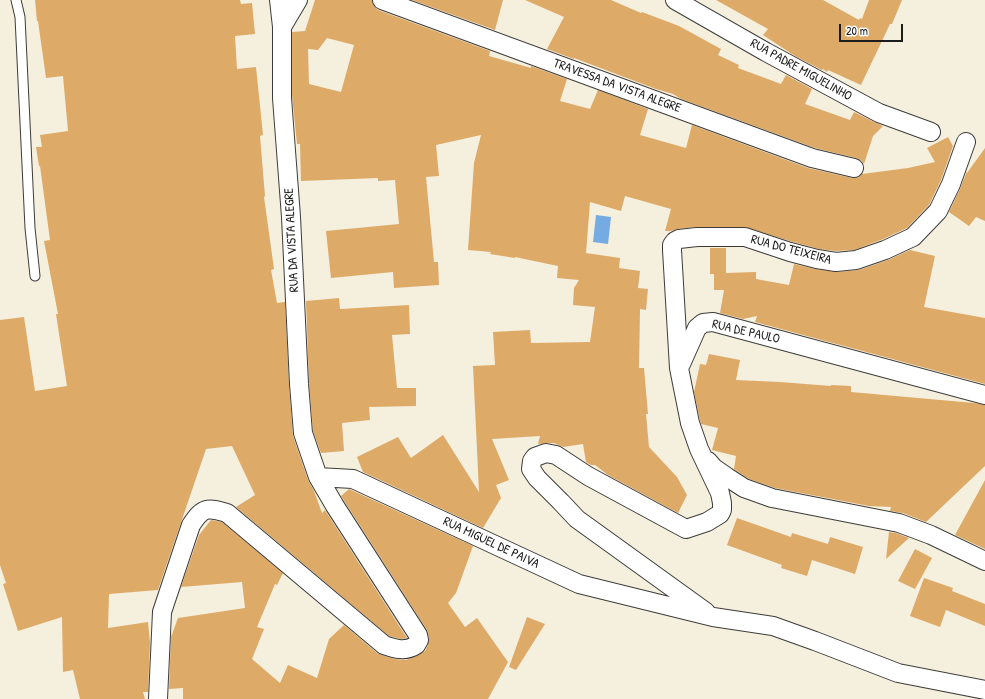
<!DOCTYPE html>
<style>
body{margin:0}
#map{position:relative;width:985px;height:699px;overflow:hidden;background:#f5efde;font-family:"Patrick Hand",sans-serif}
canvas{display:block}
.scale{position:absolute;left:839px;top:24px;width:64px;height:18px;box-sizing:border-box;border:2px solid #1c1c1c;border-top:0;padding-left:5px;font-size:12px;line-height:14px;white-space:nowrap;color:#1c1c1c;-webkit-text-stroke:3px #fff;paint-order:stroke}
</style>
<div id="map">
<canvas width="985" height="699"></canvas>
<div class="scale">20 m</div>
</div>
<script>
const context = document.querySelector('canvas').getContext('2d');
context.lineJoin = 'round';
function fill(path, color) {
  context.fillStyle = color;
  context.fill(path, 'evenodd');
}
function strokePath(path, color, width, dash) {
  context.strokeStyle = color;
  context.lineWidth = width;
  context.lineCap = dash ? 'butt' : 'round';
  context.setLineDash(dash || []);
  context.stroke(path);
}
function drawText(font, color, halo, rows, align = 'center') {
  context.font = font + ' "Patrick Hand",sans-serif';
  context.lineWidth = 3;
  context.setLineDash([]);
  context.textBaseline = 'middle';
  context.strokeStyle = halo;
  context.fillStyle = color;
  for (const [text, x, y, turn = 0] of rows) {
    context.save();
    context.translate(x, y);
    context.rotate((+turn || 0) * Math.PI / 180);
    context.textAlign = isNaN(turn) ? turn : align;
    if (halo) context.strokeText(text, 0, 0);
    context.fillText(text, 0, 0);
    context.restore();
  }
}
const water = new Path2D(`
 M 596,215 L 611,217 L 608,244 L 593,242 Z`);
const building = new Path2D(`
 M 35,0 L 240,0 L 241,4 L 252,3 L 255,34 L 235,36 L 237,69 L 256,67 L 263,135 L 260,136 L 265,196 L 264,197 L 274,269 L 271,270 L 277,303 L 285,302 L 289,385 L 293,436 L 308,480 L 314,491 L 322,513 L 325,510 L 407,638 L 401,639 L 389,636 L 236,507 L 255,495 L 232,446 L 206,449 L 158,590 L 109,594 L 108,628 L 148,622 L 150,642 L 148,692 L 143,692 L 145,699 L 80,699 L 73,670 L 63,672 L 62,617 L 18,631 L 3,584 L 6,583 L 0,565 L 0,320 L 24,317 L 35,391 L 67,386 L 56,314 L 58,314 L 44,241 L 50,240 L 40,166 L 39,166 L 36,147 L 42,147 L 40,135 L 68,131 L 63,76 L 46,78 L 38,21 L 37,21 Z
 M 315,0 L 372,0 L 374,6 L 378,10 L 490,51 L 489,56 L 531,68 L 531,66 L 567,79 L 560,101 L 590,109 L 598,90 L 648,109 L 640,135 L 686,148 L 692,125 L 808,168 L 852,178 L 857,178 L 862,174 L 908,168 L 935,162 L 927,148 L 948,137 L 953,146 L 941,180 L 929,205 L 907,228 L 881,240 L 854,250 L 836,251 L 819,249 L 793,242 L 745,227 L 696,227 L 678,229 L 671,231 L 665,231 L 671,209 L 625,196 L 621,211 L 590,202 L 586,253 L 620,258 L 619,268 L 640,271 L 638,288 L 648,289 L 646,310 L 640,309 L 639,368 L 644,368 L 648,414 L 646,414 L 649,447 L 677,477 L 687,495 L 678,513 L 608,475 L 595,465 L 591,465 L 586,462 L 583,444 L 563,447 L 554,443 L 548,443 L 538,444 L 540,436 L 492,439 L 509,480 L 496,485 L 501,498 L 483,528 L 363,472 L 357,457 L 398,437 L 411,458 L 443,435 L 479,492 L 473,366 L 495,365 L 493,332 L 530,330 L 531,343 L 590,342 L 595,307 L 573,305 L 574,288 L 579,280 L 557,278 L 558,266 L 515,257 L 515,258 L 490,254 L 491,252 L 468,250 L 474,163 L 481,135 L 436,145 L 439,176 L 426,177 L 434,262 L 438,262 L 439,285 L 394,288 L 393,272 L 331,278 L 326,231 L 399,224 L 395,180 L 378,181 L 378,178 L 301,181 L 300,144 L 297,144 L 292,95 L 292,32 L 305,31 ZM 327,38 L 354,45 L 341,92 L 309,84 L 308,49 L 318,50 Z
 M 412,0 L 503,0 L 495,30 Z
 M 525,0 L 611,0 L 641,13 L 642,12 L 679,26 L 721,49 L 718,55 L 739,65 L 738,68 L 781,84 L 786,75 L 812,89 L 805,104 L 850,120 L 854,112 L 874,122 L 883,126 L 873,136 L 864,164 L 861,160 L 856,158 L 815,148 L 681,99 L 673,94 L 656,89 L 574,58 L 574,59 L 547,49 L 564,17 Z
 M 716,0 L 823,0 L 859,20 L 860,18 L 862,19 L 869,0 L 902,0 L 892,24 L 890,24 L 861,85 L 828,70 L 827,72 L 823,69 L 822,70 L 795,56 L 763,35 L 768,29 Z
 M 985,148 L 985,221 L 976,217 L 969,226 L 949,212 L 960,189 L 967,171 L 967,173 Z
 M 710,248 L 726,248 L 726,273 L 756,272 L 756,279 L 789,285 L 794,264 L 815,269 L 837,272 L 859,270 L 888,260 L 910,250 L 935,256 L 924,307 L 985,318 L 985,384 L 755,322 L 757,316 L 743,319 L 720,313 L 724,290 L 714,290 L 714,274 L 710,274 Z
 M 339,298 L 340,309 L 409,305 L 410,334 L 392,335 L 397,388 L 416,388 L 416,406 L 369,407 L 370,420 L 342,423 L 344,451 L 321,453 L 313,431 L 309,383 L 306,301 Z
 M 709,354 L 740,360 L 736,380 L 780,382 L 831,386 L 831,385 L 851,386 L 851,392 L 974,403 L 985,405 L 985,466 L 926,522 L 903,513 L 890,511 L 891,507 L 869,506 L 775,488 L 749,479 L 734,469 L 736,456 L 712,450 L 718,428 L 701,424 L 700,420 L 694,392 L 700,364 L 706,365 Z
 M 985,480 L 985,549 L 955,535 Z
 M 349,489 L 473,546 L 456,593 L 448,603 L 465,627 L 477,618 L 508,662 L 488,699 L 183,699 L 183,688 L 169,689 L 171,637 L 178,618 L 245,608 L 242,582 L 181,587 L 199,535 L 211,520 L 222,522 L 283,573 L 277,585 L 275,584 L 257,627 L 264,629 L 252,659 L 280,683 L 288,665 L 317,678 L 329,639 L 344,625 L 377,653 L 385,656 L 395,659 L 406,660 L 417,656 L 425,651 L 428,645 L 429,638 L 427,630 L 341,496 Z
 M 737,518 L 791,537 L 792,533 L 828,544 L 830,537 L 863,547 L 855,574 L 812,560 L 807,576 L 781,568 L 782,565 L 727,545 Z
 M 889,532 L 896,533 L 909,538 L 886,559 Z
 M 915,549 L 932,558 L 915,589 L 898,581 Z
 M 924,578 L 953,588 L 952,591 L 985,604 L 985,626 L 946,610 L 940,627 L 910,616 Z
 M 527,617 L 545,624 L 516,670 L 509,667 Z`);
const lane = new Path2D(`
 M 16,0 L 20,17 L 30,228 L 35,276`);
const street = new Path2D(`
 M 279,0 L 282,27 L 282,98 L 291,217 L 299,384 L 303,433 L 318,477
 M 382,0 L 812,158 L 854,168
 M 675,0 L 766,52 L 879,113 L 931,132
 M 282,27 L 298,0
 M 681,364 L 697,328 L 703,323 L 713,322 L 985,395
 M 708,461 L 714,468 L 727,477 L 744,488 L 772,498 L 899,523 L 931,535 L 985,561
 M 706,612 L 577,519 L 561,502 L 537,478 L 531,469 L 532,461 L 535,457 L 546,453 L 556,455 L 588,476 L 686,529 L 707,522 L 720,514 L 722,510 L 722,503 L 720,493 L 699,449 L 690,423 L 679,368 L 672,250 L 672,245 L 675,241 L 679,239 L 697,237 L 745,237 L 790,252 L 817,259 L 836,262 L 856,260 L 885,250 L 913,237 L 938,211 L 951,184 L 966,142
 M 158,699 L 162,612 L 191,525 C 203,507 207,507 227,513 L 384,645 C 395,649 406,652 416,645 L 419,640 L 418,635 L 335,506 L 318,477 L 353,479 L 579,584 L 713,617 L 773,626 L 815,641 L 898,673 L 985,690`);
const streetNames = [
 ["RUA PADRE MIGUELINHO",801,70,29],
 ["TRAVESSA DA VISTA ALEGRE",617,86,20],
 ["RUA DA VISTA ALEGRE",292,240,-93],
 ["RUA DO TEIXEIRA",791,250,15],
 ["RUA DE PAULO",746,332,13],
 ["RUA MIGUEL DE PAIVA",491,543,25]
];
fill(water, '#74abe3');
fill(building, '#deaa68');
strokePath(lane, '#3d3c39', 11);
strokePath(street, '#3d3c39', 20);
strokePath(lane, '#fff', 9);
strokePath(street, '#fff', 18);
drawText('13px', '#1c1c1c', '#fff', streetNames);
</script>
